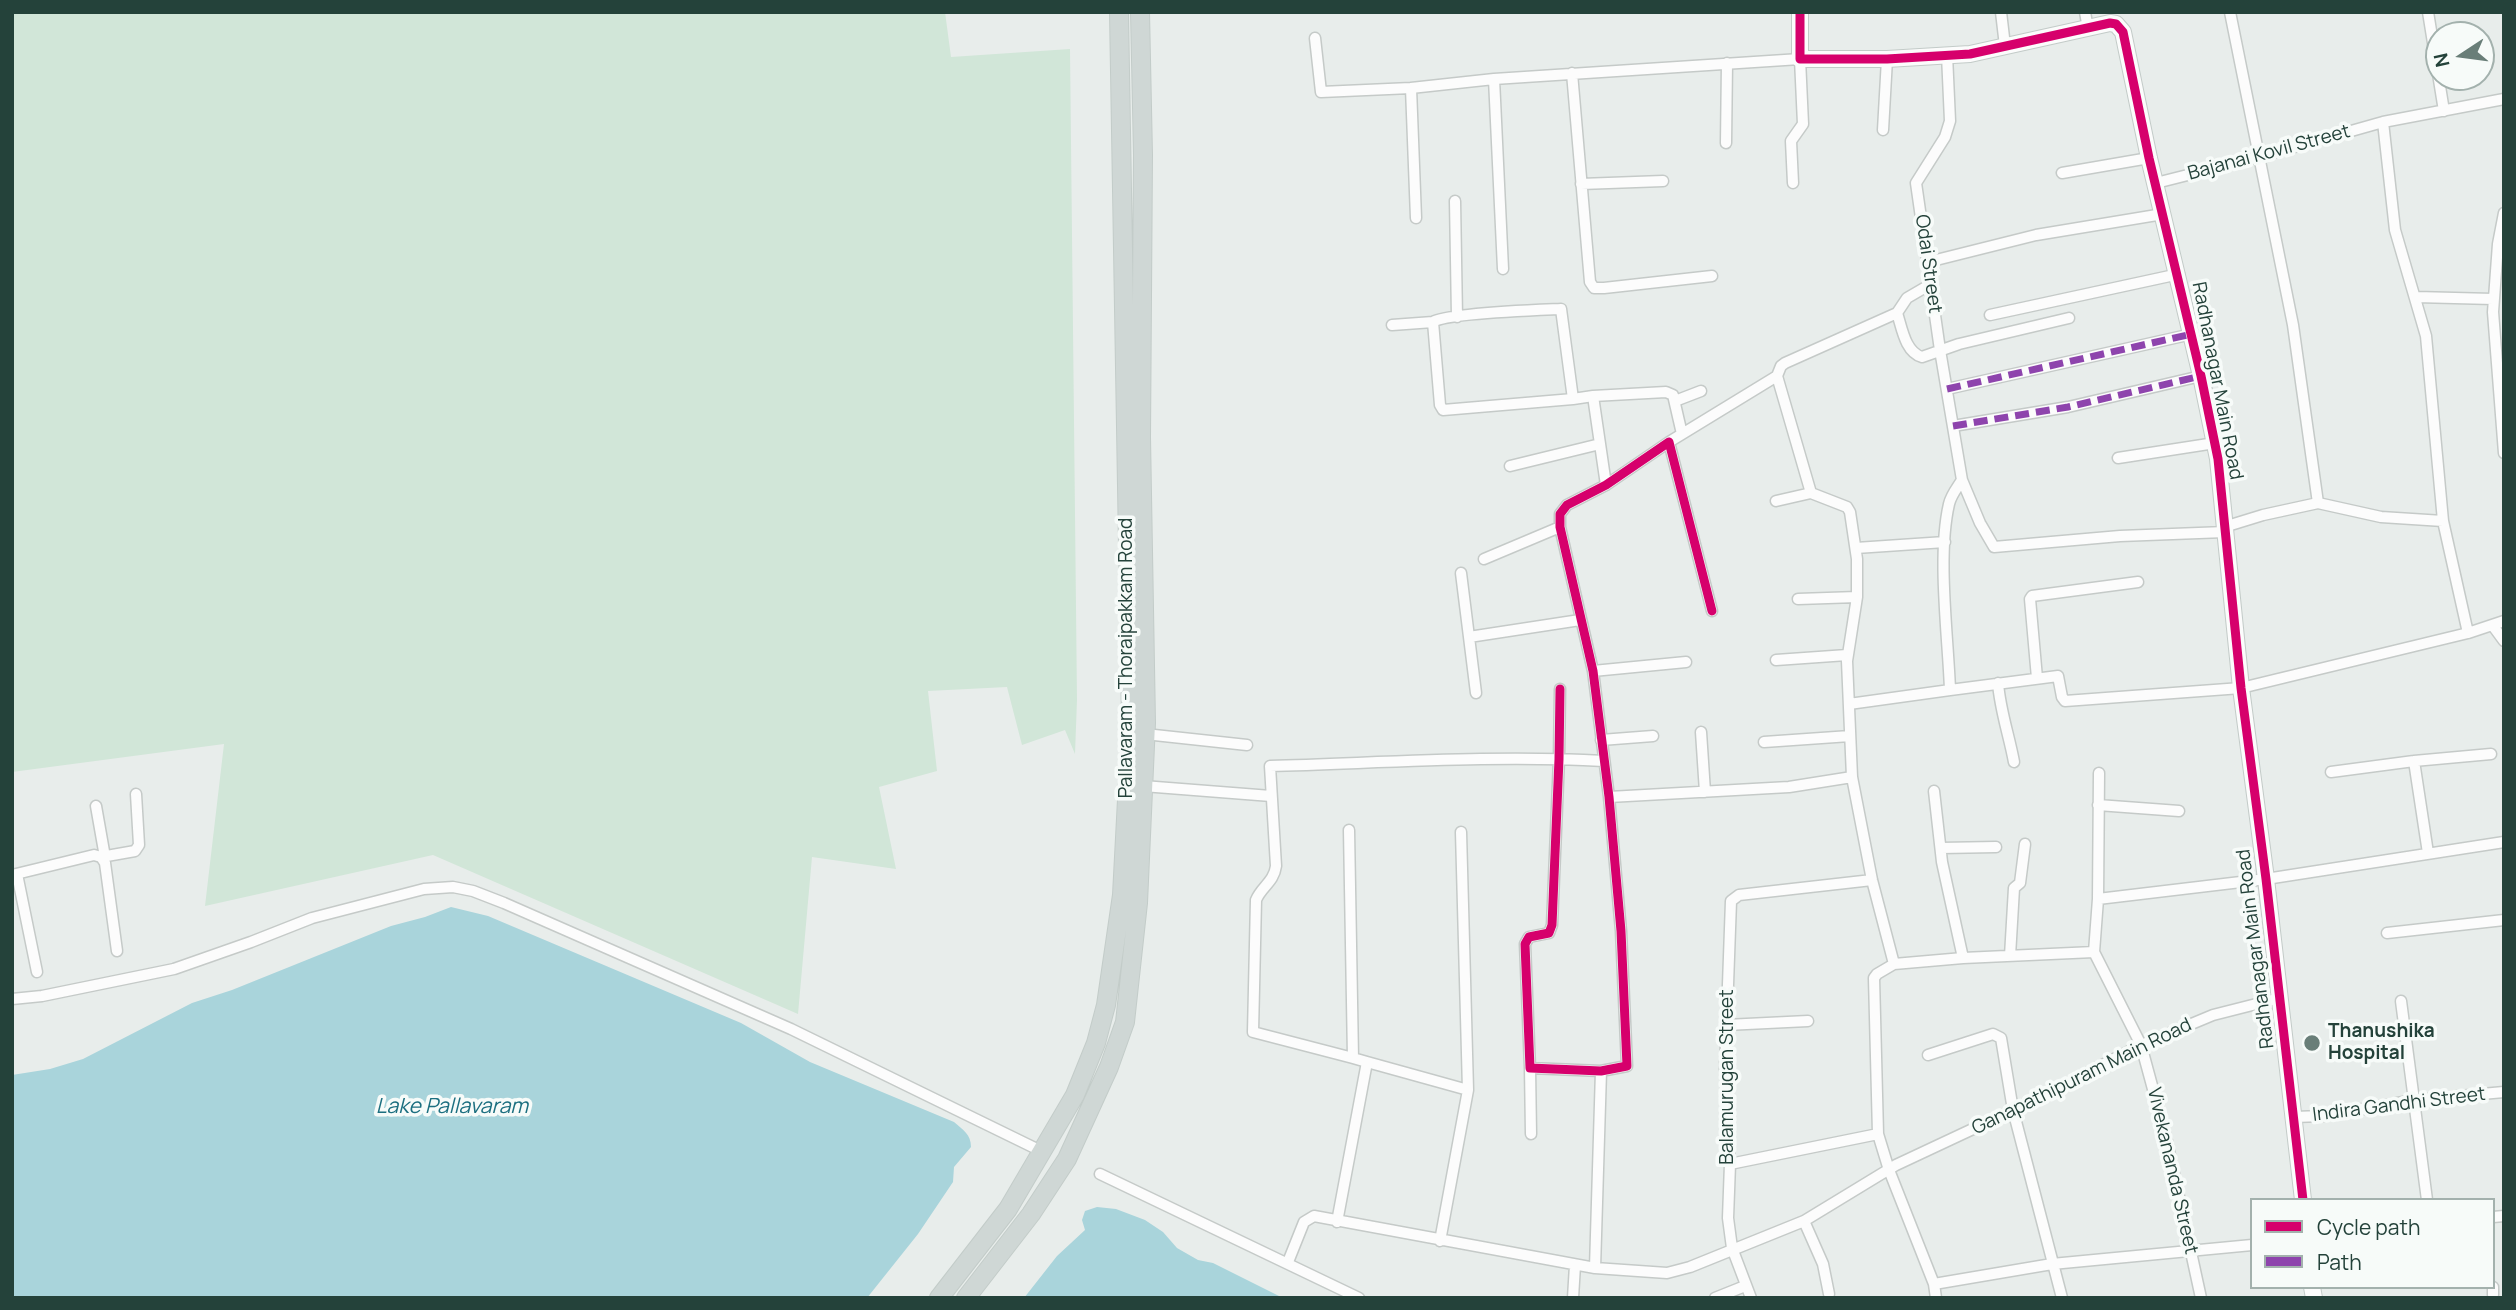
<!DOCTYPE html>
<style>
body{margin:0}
#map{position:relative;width:2516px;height:1310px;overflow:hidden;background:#e8edeb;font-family:Manrope,sans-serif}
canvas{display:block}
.frame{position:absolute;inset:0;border:14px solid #24423a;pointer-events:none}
.legend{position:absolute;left:2250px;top:1198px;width:245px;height:91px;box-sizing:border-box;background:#f7fbf9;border:2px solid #a3b1ad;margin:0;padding:9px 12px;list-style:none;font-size:21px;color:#24423a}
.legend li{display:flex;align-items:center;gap:14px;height:35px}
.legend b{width:35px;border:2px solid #a3b1ad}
.north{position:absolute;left:2425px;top:21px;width:70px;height:70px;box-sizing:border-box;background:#f7fbf9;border:2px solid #a3b1ad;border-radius:50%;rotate:257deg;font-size:19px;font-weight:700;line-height:28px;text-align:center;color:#24423a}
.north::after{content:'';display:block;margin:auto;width:24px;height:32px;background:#697e78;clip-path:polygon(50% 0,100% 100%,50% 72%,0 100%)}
</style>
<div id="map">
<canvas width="2516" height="1310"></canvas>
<div class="frame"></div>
<ul class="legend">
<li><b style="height:9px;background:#d6006c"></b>Cycle path</li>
<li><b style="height:9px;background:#8e44ad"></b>Path</li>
</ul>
<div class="north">N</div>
</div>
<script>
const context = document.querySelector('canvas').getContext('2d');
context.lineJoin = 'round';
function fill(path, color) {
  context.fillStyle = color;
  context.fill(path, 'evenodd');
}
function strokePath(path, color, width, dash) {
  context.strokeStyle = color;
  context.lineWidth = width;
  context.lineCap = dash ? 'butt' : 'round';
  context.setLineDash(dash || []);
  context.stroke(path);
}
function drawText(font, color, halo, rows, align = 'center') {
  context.font = font + ' Manrope,sans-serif';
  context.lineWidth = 7;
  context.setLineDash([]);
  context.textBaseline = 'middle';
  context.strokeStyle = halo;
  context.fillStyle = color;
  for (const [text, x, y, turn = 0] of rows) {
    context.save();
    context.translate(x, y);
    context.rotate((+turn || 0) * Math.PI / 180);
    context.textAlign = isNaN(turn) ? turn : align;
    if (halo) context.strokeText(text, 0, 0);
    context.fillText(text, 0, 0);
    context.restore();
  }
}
const green = new Path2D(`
 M 12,12 L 945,12 L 951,57 L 1070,49 L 1077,700 L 1075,754 L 1065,730 L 1022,745 L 1007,687 L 928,691 L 937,771 L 879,787 L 896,869 L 812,857 L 798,1014 L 433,855 L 205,906 L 224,744 L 12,772 Z`);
const water = new Path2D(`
 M 451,907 L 488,916 L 741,1023 L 810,1062 L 954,1122 C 963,1130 971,1134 971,1147 L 954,1167 L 953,1182 L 918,1234 L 867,1298 L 12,1298 L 12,1075 L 50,1069 L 83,1059 L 192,1003 L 232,990 L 391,926 L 425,917 Z
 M 1097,1207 L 1116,1209 L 1145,1220 L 1163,1232 L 1177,1248 L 1198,1260 L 1213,1263 L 1283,1298 L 1024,1298 L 1057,1256 L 1085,1230 L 1082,1220 L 1085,1211 Z`);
const street = new Path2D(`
 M 2001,12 L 2005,46
 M 2085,12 L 2088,29
 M 2230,12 L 2293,325 L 2318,503
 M 2428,12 L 2444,111
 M 1315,38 L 1321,92 L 1411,88
 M 1947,55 L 1950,121 L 1945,137 L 1916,183 L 1940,350 L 1962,480 L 1980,523 L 1994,547 L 2120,536 L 2225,532
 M 1572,73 L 1590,282 L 1594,288 L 1604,288 L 1712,276
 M 2383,122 L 2395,230 L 2426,336 L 2443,521 L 2468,633
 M 1883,130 L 1887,59
 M 1726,143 L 1727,63
 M 2062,173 L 2149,158
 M 2156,183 L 2259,157 L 2383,122 L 2504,99
 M 1581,184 L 1663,181
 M 1455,201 L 1457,317
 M 2504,213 L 2498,244 L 2493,312 L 2504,453
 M 1416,218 L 1411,88 L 1494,79
 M 1928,262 L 2036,235 L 2163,214
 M 1503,269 L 1494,79 L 1800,59 L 1803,124 L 1791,141 L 1793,183
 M 2416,297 L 2493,299
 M 1897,313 C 1902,328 1905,352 1922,357 L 1959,344 L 2069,318
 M 1990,315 L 2179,274
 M 1392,325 L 1433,322
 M 1777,376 L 1781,366 L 1785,363 L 1897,313 L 1907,298 L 1931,284
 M 1947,389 L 2192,334
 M 1593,396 L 1666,392 L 1673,395 L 1682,434
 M 1573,399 L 1561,309 C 1539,310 1447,313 1433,322 L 1440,405 L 1443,410 L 1573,399 L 1593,396 L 1606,485
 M 1675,401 L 1701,391
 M 1953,426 L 2068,407 L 2201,376
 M 1669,442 L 1777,376 L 1811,493 L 1776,501
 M 2118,458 L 2215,443
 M 1510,466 L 1600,444
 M 1962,480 C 1957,488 1951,495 1949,504 C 1937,556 1948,635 1950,690 L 2058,676 L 2062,697 L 2065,701 L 2241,688 L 2468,633 L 2504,621
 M 1811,493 L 1847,507 L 1850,512 L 1857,559 L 1857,597 L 1847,661 L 1852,777 L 1872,880 L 1894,964
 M 2224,527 L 2263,515 L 2318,503 L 2381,517 L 2443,521
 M 1856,548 L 1945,542
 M 1484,559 L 1560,527
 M 1461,573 L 1469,637
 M 1798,599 L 1857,597
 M 2493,626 L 2504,641
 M 1776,660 L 1847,655
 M 1593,671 L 1686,662
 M 2037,678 L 2030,599 L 2032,596 L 2138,582
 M 1998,683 C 2000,710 2009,735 2014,762
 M 1560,689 L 1559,759 L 1552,925 L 1549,933 L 1529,937 L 1525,944 L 1530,1068 L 1601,1071 L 1627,1066 L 1621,931 L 1609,797 L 1593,671 L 1560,527 L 1560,514 L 1567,505 L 1606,485 L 1669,442 L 1712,611
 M 1476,693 L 1469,637 L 1580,620
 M 1849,704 L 1950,690
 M 1701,732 L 1705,792
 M 1145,734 L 1247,745
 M 1601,740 L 1653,736
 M 1764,742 L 1850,736
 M 2414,761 L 2428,853
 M 2331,772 L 2414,761 L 2491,754
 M 2099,773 L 2098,899 L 2094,952 L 2141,1045 L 2166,1137 L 2201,1298
 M 1143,786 L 1271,796
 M 1934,791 L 1942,862 L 1963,958
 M 1609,797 L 1789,787 L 1852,777
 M 2098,805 L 2179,811
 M 96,806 L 105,857
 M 1941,848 L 1996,847
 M 101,857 L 135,851 L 139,845 L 136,794
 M 17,874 L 37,972
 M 12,875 L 94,855 L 101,857 L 105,863 L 117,951
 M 2098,899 L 2266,879 L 2504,842
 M 2387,933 L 2504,920
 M 2010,956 L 2014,888 L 2020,883 L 2025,844
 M 12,999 L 42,996 L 174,969 L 251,942 L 312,918 L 424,889 L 453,887 L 473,891 L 504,903 L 791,1029 L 1041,1151
 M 2401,1001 L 2427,1200
 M 1726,1025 L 1808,1021
 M 1928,1055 L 1993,1034 L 2001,1038 L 2013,1110 L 2062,1298
 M 1353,1058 L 1253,1032 L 1256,900 C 1261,887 1274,882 1276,866 L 1270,766 C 1381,763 1493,755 1604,761
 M 1367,1062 L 1468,1090
 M 1530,1068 L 1531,1134
 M 2294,1117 L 2323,1116 L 2415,1100 L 2504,1092
 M 1730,1164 L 1878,1134
 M 1100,1174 L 1359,1298
 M 2493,1217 L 2504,1216
 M 1804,1221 L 1823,1264 L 1829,1294
 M 1337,1222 L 1367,1062 L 1353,1058 L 1349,830
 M 1440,1241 L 1468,1090 L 1461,832
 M 1288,1262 L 1304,1222 L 1314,1216 L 1595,1268 L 1667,1273 L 1690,1267 L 1804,1221 L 1896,1165 L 2039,1098 L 2141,1045 L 2213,1015 L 2280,998
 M 1595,1268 L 1601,1071
 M 1934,1284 L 2052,1264 L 2252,1245
 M 2493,1287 L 2493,1295
 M 1573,1298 L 1575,1265
 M 1715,1298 L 1745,1286
 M 1751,1298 L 1732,1248 L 1728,1218 L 1730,1164 L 1725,1068 L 1731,901 L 1739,895 L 1872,880
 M 1936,1298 L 1934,1284 L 1889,1170 L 1878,1134 L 1874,978 L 1877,974 L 1894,964 L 1963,958 L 2094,952`);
const secondary = new Path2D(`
 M 1800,12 L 1800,59 L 1887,59 L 1970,54 L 2110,23 L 2116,24 L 2123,32 L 2149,158 L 2201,376 L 2218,459 L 2241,688 L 2266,879 L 2303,1200
 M 2312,1287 L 2314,1298`);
const primary = new Path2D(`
 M 939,1298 L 1008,1209 L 1075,1095 L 1096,1043 L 1106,1005 L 1122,895 L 1131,723 L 1119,12
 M 966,1298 L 1031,1214 L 1067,1159 L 1109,1067 L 1125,1022 L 1138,903 L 1146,723 L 1141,437 L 1143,155 L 1140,12`);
const quiet = new Path2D(`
 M 1947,389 L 2192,334
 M 1953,426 L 2068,407 L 2201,376`);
const cycleway = new Path2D(`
 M 1800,12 L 1800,59 L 1887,59 L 1970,54 L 2110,23 L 2116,24 L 2123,32 L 2149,158 L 2201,376 L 2218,459 L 2241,688 L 2266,879 L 2303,1200
 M 1560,689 L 1559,759 L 1552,925 L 1549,933 L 1529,937 L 1525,944 L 1530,1068 L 1601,1071 L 1627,1066 L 1621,931 L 1609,797 L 1593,671 L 1560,527 L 1560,514 L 1567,505 L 1606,485 L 1669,442 L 1712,611`);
const markers = [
 [2312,1043,9,"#697e78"]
];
const streetNames = [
 ["Bajanai Kovil Street",2269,153,-15],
 ["Odai Street",1928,264,82],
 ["Radhanagar Main Road",2217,381,79],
 ["Pallavaram - Thoraipakkam Road",1127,658,-90],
 ["Radhanagar Main Road",2256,949,-97],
 ["Balamurugan Street",1728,1077,-90],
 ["Ganapathipuram Main Road",2082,1077,-26],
 ["Indira Gandhi Street",2399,1105,-7],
 ["Vivekananda Street",2172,1171,77]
];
const poiNames = [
 ["Thanushika",2328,1032],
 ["Hospital",2328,1054]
];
const waterNames = [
 ["Lake Pallavaram",452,1107]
];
fill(green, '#d1e6d8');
fill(water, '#a9d4db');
strokePath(street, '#c5cac8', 13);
strokePath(secondary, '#c3cbc8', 18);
strokePath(primary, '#c3ccc9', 20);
strokePath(street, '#fcfcfc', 10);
strokePath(secondary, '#fcfcfc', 16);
strokePath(primary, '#cfd7d5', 18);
strokePath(quiet, '#8e44ad', 7, [14, 7]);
strokePath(cycleway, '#d6006c', 9);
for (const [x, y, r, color] of markers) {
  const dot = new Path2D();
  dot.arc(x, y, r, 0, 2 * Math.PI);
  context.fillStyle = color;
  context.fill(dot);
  strokePath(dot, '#f7fbf9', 2.5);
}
drawText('19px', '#24423a', '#f7fbf9', streetNames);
drawText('bold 19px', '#24423a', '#f7fbf9', poiNames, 'left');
drawText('italic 21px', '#1c6f80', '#f7fbf9', waterNames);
</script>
